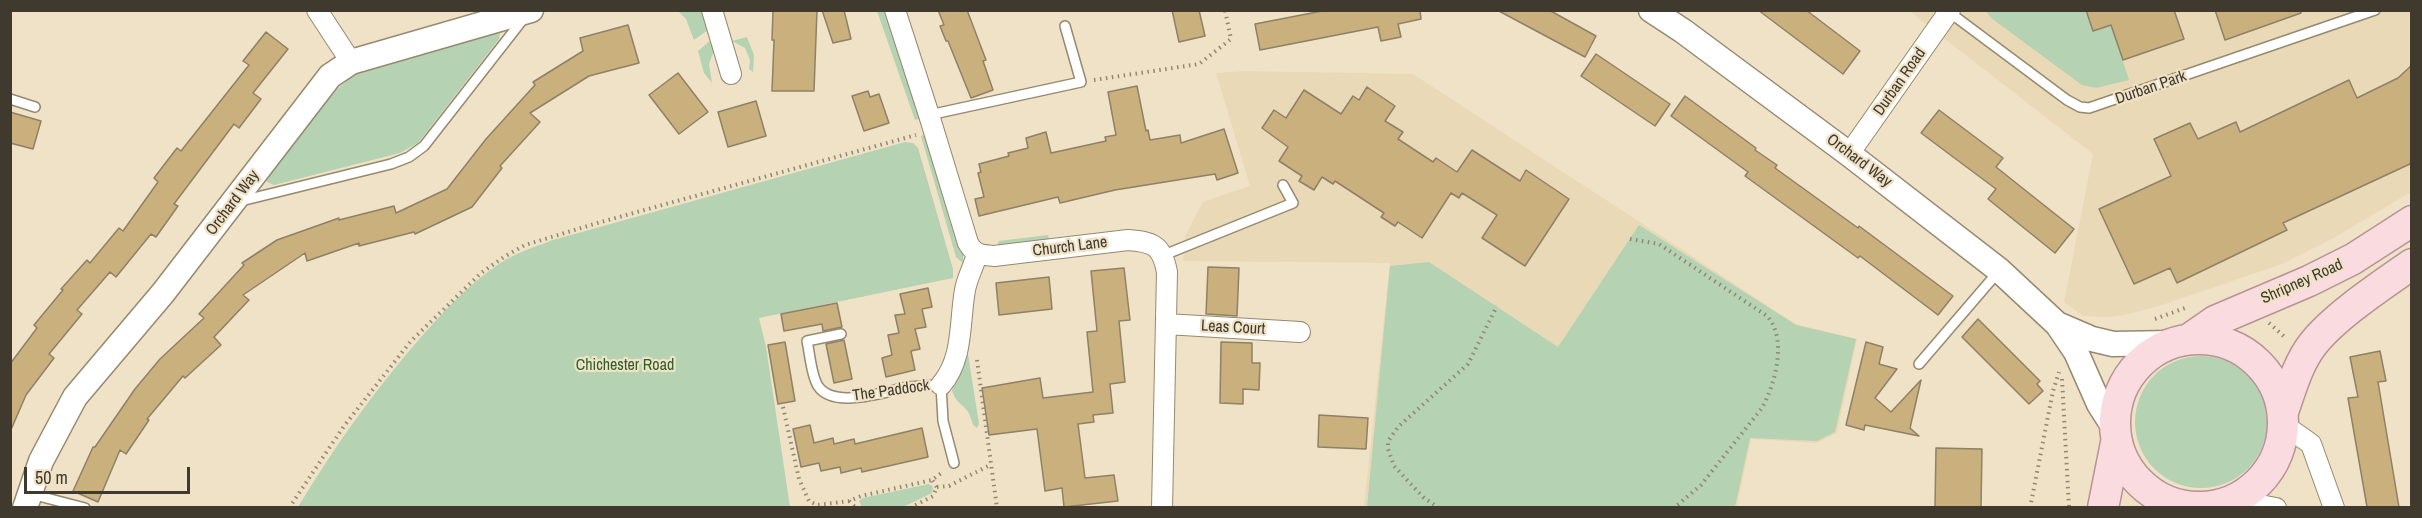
<!DOCTYPE html>
<style>
body{margin:0}
#map{position:relative;width:2422px;height:518px;overflow:hidden;background:#f0e2c6;font-family:"Archivo Narrow",sans-serif}
canvas{display:block}
.frame{position:absolute;inset:0;border:12px solid #3f392e;pointer-events:none}
.scale{position:absolute;left:24px;top:467px;width:166px;height:27px;box-sizing:border-box;border:3px solid #3f392e;border-top:0;padding-left:8px;font-size:18px;line-height:21px;white-space:nowrap;color:#3f392e;-webkit-text-stroke:4px #f0e2c6;paint-order:stroke}
</style>
<div id="map">
<canvas width="2422" height="518"></canvas>
<div class="frame"></div>
<div class="scale">50 m</div>
</div>
<script>
const context = document.querySelector('canvas').getContext('2d');
context.lineJoin = 'round';
function fill(path, color) {
  context.fillStyle = color;
  context.fill(path, 'evenodd');
}
function strokePath(path, color, width, dash) {
  context.strokeStyle = color;
  context.lineWidth = width;
  context.lineCap = dash ? 'butt' : 'round';
  context.setLineDash(dash || []);
  context.stroke(path);
}
function drawText(font, color, halo, rows, align = 'center') {
  context.font = font + ' "Archivo Narrow",sans-serif';
  context.lineWidth = 4.5;
  context.setLineDash([]);
  context.textBaseline = 'middle';
  context.strokeStyle = halo;
  context.fillStyle = color;
  for (const [text, x, y, turn = 0] of rows) {
    context.save();
    context.translate(x, y);
    context.rotate((+turn || 0) * Math.PI / 180);
    context.textAlign = isNaN(turn) ? turn : align;
    if (halo) context.strokeText(text, 0, 0);
    context.fillText(text, 0, 0);
    context.restore();
  }
}
const built = new Path2D(`
 M 1909,11 L 2411,11 L 2411,192 L 2332,239 L 2282,264 L 2165,304 L 2129,314 L 2111,317 L 2083,316 L 2064,302 L 2093,154 Z
 M 1243,71 L 1413,74 L 1796,324 L 1857,339 L 1837,433 L 1817,443 L 1751,439 L 1737,507 L 1364,507 L 1390,263 L 1183,261 L 1185,236 L 1203,202 L 1250,186 L 1216,73 Z`);
const green = new Path2D(`
 M 678,11 L 705,11 L 708,30 L 694,40 L 686,19 Z
 M 877,11 L 884,11 L 921,118 L 915,120 Z
 M 1986,11 L 2086,11 L 2093,31 L 2111,25 L 2129,80 L 2096,88 L 2082,85 L 1991,18 Z
 M 493,31 L 500,33 L 499,39 L 418,143 L 400,153 L 274,185 L 267,182 L 266,177 L 325,100 L 353,75 Z
 M 747,37 L 754,55 L 753,72 L 749,69 L 750,60 L 745,48 L 732,41 Z
 M 711,40 L 714,50 L 709,64 L 712,83 L 704,73 L 698,51 Z
 M 926,134 L 963,255 L 963,263 L 956,257 L 921,136 Z
 M 905,142 L 913,143 L 918,148 L 953,269 L 953,278 L 759,318 L 766,347 L 790,507 L 298,507 C 333,449 371,395 416,343 C 442,313 472,280 507,259 C 521,251 538,246 553,240 Z
 M 1639,225 L 1796,325 L 1856,339 L 1835,432 L 1817,441 L 1750,438 L 1735,507 L 1367,507 L 1390,266 L 1429,262 L 1558,347 Z
 M 1048,235 L 1049,239 L 997,246 L 999,241 Z
 M 967,348 L 979,424 L 977,428 L 973,425 C 968,402 957,408 952,390 Z
 M2135 422a66 66 0 1 1 132 0a66 66 0 1 1-132 0Z
 M 929,484 L 933,487 L 932,493 L 903,507 L 862,507 L 859,501 L 863,498 Z`);
const building = new Path2D(`
 M 773,10 L 817,10 L 814,91 L 772,91 L 774,40 L 772,40 Z
 M 822,10 L 844,10 L 851,39 L 833,43 Z
 M 938,10 L 967,10 L 986,60 L 983,61 L 993,90 L 971,98 L 948,41 L 946,41 L 940,26 L 944,25 Z
 M 1172,10 L 1199,10 L 1205,36 L 1179,42 Z
 M 1327,10 L 1420,10 L 1421,19 L 1398,24 L 1401,37 L 1381,41 L 1378,27 L 1260,50 L 1255,24 Z
 M 1497,10 L 1549,10 L 1596,36 L 1585,57 Z
 M 1758,10 L 1806,10 L 1860,51 L 1843,74 Z
 M 2086,10 L 2174,10 L 2184,39 L 2123,60 L 2111,25 L 2093,31 Z
 M 2215,10 L 2300,10 L 2301,13 L 2225,40 Z
 M 628,25 L 639,63 L 589,76 L 530,113 L 540,122 L 500,166 L 502,168 L 472,207 L 415,234 L 414,232 L 359,246 L 359,243 L 307,261 L 305,253 L 243,295 L 249,300 L 214,337 L 221,345 L 185,378 L 183,376 L 147,419 L 149,420 L 126,454 L 120,450 L 98,502 L 73,491 L 93,447 L 95,447 L 135,389 L 160,359 L 204,318 L 199,314 L 244,265 L 242,263 L 277,240 L 339,218 L 339,220 L 394,206 L 396,213 L 447,189 L 486,139 L 535,85 L 533,82 L 583,51 L 580,38 Z
 M 266,32 L 288,49 L 253,93 L 261,99 L 239,128 L 234,124 L 174,204 L 178,206 L 156,237 L 151,234 L 116,277 L 110,272 L 77,310 L 82,314 L 49,354 L 54,358 L 26,395 L 10,432 L 10,364 L 37,328 L 34,325 L 63,290 L 61,289 L 87,260 L 90,263 L 119,228 L 123,231 L 158,182 L 154,178 L 177,148 L 181,151 L 249,65 L 243,61 Z
 M 1596,54 L 1670,104 L 1655,126 L 1581,76 Z
 M 2412,65 L 2412,163 L 2283,223 L 2287,230 L 2177,283 L 2170,268 L 2134,284 L 2099,209 L 2171,176 L 2154,139 L 2190,123 L 2198,139 L 2236,122 L 2240,132 L 2349,80 L 2357,98 L 2398,78 Z
 M 678,73 L 708,112 L 679,134 L 649,95 Z
 M 1137,86 L 1146,131 L 1148,130 L 1150,140 L 1180,135 L 1181,143 L 1224,129 L 1238,173 L 1217,180 L 1215,174 L 1115,190 L 1060,203 L 1058,197 L 979,216 L 975,199 L 984,197 L 978,173 L 981,172 L 979,164 L 1009,156 L 1008,153 L 1028,148 L 1026,138 L 1046,132 L 1051,153 L 1106,141 L 1105,137 L 1116,135 L 1108,92 Z
 M 1367,87 L 1395,106 L 1385,121 L 1403,132 L 1398,139 L 1433,162 L 1436,158 L 1457,172 L 1472,150 L 1520,181 L 1526,170 L 1569,199 L 1525,266 L 1482,238 L 1497,215 L 1462,193 L 1459,198 L 1451,193 L 1422,238 L 1398,222 L 1395,226 L 1381,217 L 1384,213 L 1335,181 L 1333,184 L 1322,177 L 1314,190 L 1299,181 L 1302,176 L 1279,161 L 1288,147 L 1262,128 L 1274,110 L 1286,118 L 1304,90 L 1341,114 L 1353,96 L 1359,100 Z
 M 868,91 L 870,97 L 879,94 L 889,123 L 864,131 L 852,96 Z
 M 1685,96 L 1756,148 L 1755,150 L 1777,165 L 1775,168 L 1858,228 L 1859,226 L 1953,296 L 1938,315 L 1860,256 L 1858,258 L 1745,176 L 1748,172 L 1671,116 Z
 M 756,101 L 766,136 L 728,147 L 718,112 Z
 M 1939,110 L 2003,158 L 1996,167 L 2074,229 L 2055,253 L 1988,199 L 1996,189 L 1921,133 Z
 M 10,112 L 41,121 L 33,149 L 10,143 Z
 M 1208,267 L 1239,268 L 1237,316 L 1206,314 Z
 M 1124,268 L 1130,320 L 1119,321 L 1125,382 L 1110,384 L 1113,413 L 1093,415 L 1094,422 L 1078,424 L 1085,478 L 1114,475 L 1118,501 L 1064,507 L 1062,488 L 1045,491 L 1037,429 L 989,435 L 982,388 L 1040,378 L 1043,398 L 1093,392 L 1087,332 L 1097,331 L 1091,271 Z
 M 1049,277 L 1052,309 L 999,315 L 996,283 Z
 M 928,288 L 932,307 L 922,309 L 926,327 L 915,329 L 920,349 L 911,351 L 915,370 L 886,377 L 882,358 L 892,355 L 888,335 L 899,333 L 895,315 L 905,314 L 900,294 Z
 M 837,303 L 842,327 L 823,331 L 822,324 L 784,331 L 781,314 Z
 M 1978,319 L 2040,381 L 2037,384 L 2043,391 L 2029,404 L 1962,337 Z
 M 844,340 L 852,379 L 834,383 L 826,344 Z
 M 785,342 L 795,401 L 778,404 L 768,345 Z
 M 1221,342 L 1252,343 L 1252,363 L 1260,363 L 1259,390 L 1243,389 L 1243,404 L 1220,403 Z
 M 1866,342 L 1883,347 L 1879,364 L 1897,369 L 1875,398 L 1891,412 L 1921,380 L 1910,428 L 1919,436 L 1865,425 L 1864,430 L 1846,425 Z
 M 2380,351 L 2386,381 L 2378,382 L 2399,507 L 2367,507 L 2348,398 L 2358,397 L 2350,357 Z
 M 1319,415 L 1368,418 L 1366,449 L 1318,447 Z
 M 810,425 L 814,443 L 833,438 L 834,444 L 854,439 L 855,444 L 922,428 L 928,457 L 862,472 L 861,468 L 841,473 L 840,467 L 821,471 L 819,463 L 801,467 L 793,429 Z
 M 1936,448 L 1982,449 L 1981,507 L 1935,507 Z`);
const path = new Path2D(`
 M 1094,80 L 1199,64 L 1231,39 L 1225,10
 M 1630,239 L 1659,244 L 1767,316 C 1788,339 1775,384 1762,408 L 1701,485 L 1674,508
 M 2155,319 L 2185,308
 M 2269,323 L 2286,338
 M 977,360 L 997,508
 M 2062,379 L 2069,508
 M 783,407 L 799,479 L 809,501 L 817,505 L 849,501 L 861,496 L 932,480 L 944,471
 M 937,487 L 949,486 L 990,465
 M 849,501 L 856,508
 M 289,508 L 344,426 L 411,341 L 481,273 L 504,257 L 525,245 L 601,222 L 916,135
 M 910,508 L 933,496 L 937,487 L 932,480
 M 1439,508 L 1424,498 L 1394,466 L 1388,449 L 1388,441 L 1398,427 L 1468,364 L 1497,306
 M 2030,508 L 2053,391 L 2059,372`);
const service = new Path2D(`
 M 1949,12 L 2067,100 L 2080,107 L 2089,108 L 2375,10
 M 10,99 L 35,107
 M 929,115 L 1081,82 L 1065,26
 M 241,201 L 391,164 L 409,157 L 424,146 L 524,18
 M 1164,255 L 1293,203 L 1283,185
 M 841,334 L 807,341 C 810,354 811,375 818,386 C 834,410 887,391 908,387 C 919,386 930,385 941,385 L 943,421 L 954,463
 M 1919,364 L 1998,272
 M 31,494 L 85,508`);
const minor = new Path2D(`
 M 317,10 L 351,62
 M 712,10 L 731,74
 M 895,10 L 929,115 L 968,243 C 975,255 981,255 994,256 L 1128,240 C 1153,242 1162,245 1167,272 L 1162,508
 M 1849,154 L 1950,10
 M 1166,324 L 1300,332
 M 941,385 C 964,358 959,323 965,290 C 967,278 974,266 977,254
 M 2284,425 L 2311,444 L 2334,508
 M 2218,506 L 2244,502 L 2276,508`);
const tertiary = new Path2D(`
 M 1651,10 L 1683,31 L 1849,154 L 1999,270 L 2057,324 L 2076,352 L 2099,404 L 2115,429
 M 2057,324 L 2092,339 L 2113,344 L 2172,343
 M 25,508 L 41,461 L 75,397 L 163,293 L 330,76 L 351,62 L 531,10`);
const primary = new Path2D(`
 M2115 423a84 84 0 1 1 168 0a84 84 0 1 1-168 0Z
 M 2189,339 L 2215,321 L 2309,281 L 2353,259 L 2412,221
 M 2283,412 C 2291,389 2298,363 2313,344 C 2335,316 2382,285 2412,264
 M 2103,508 L 2116,443`);
const streetNames = [
 ["Durban Road",1900,82,-55],
 ["Durban Park",2151,88,-19],
 ["Orchard Way",1859,161,37],
 ["Orchard Way",233,203,-53],
 ["Church Lane",1070,247,-7],
 ["Shripney Road",2302,282,-24],
 ["Leas Court",1233,328,3],
 ["The Paddock",891,391,-8]
];
const parkNames = [
 ["Chichester Road",625,366]
];
fill(built, '#ead9b6');
fill(green, '#b5d2b2');
fill(building, '#c9b07d');
strokePath(building, '#8d8167', 1.5);
strokePath(service, '#95896f', 12);
strokePath(minor, '#95896f', 22);
strokePath(tertiary, '#95896f', 27);
strokePath(primary, '#b69395', 33);
strokePath(path, '#908774', 4, [1.5, 4.5]);
strokePath(service, '#fff', 9);
strokePath(minor, '#fff', 20);
strokePath(tertiary, '#fff', 24);
strokePath(primary, '#fadce0', 30);
drawText('16px', '#3f392e', '#f0e2c6', streetNames);
drawText('16px', '#2c6129', '#f0e2c6', parkNames);
</script>
